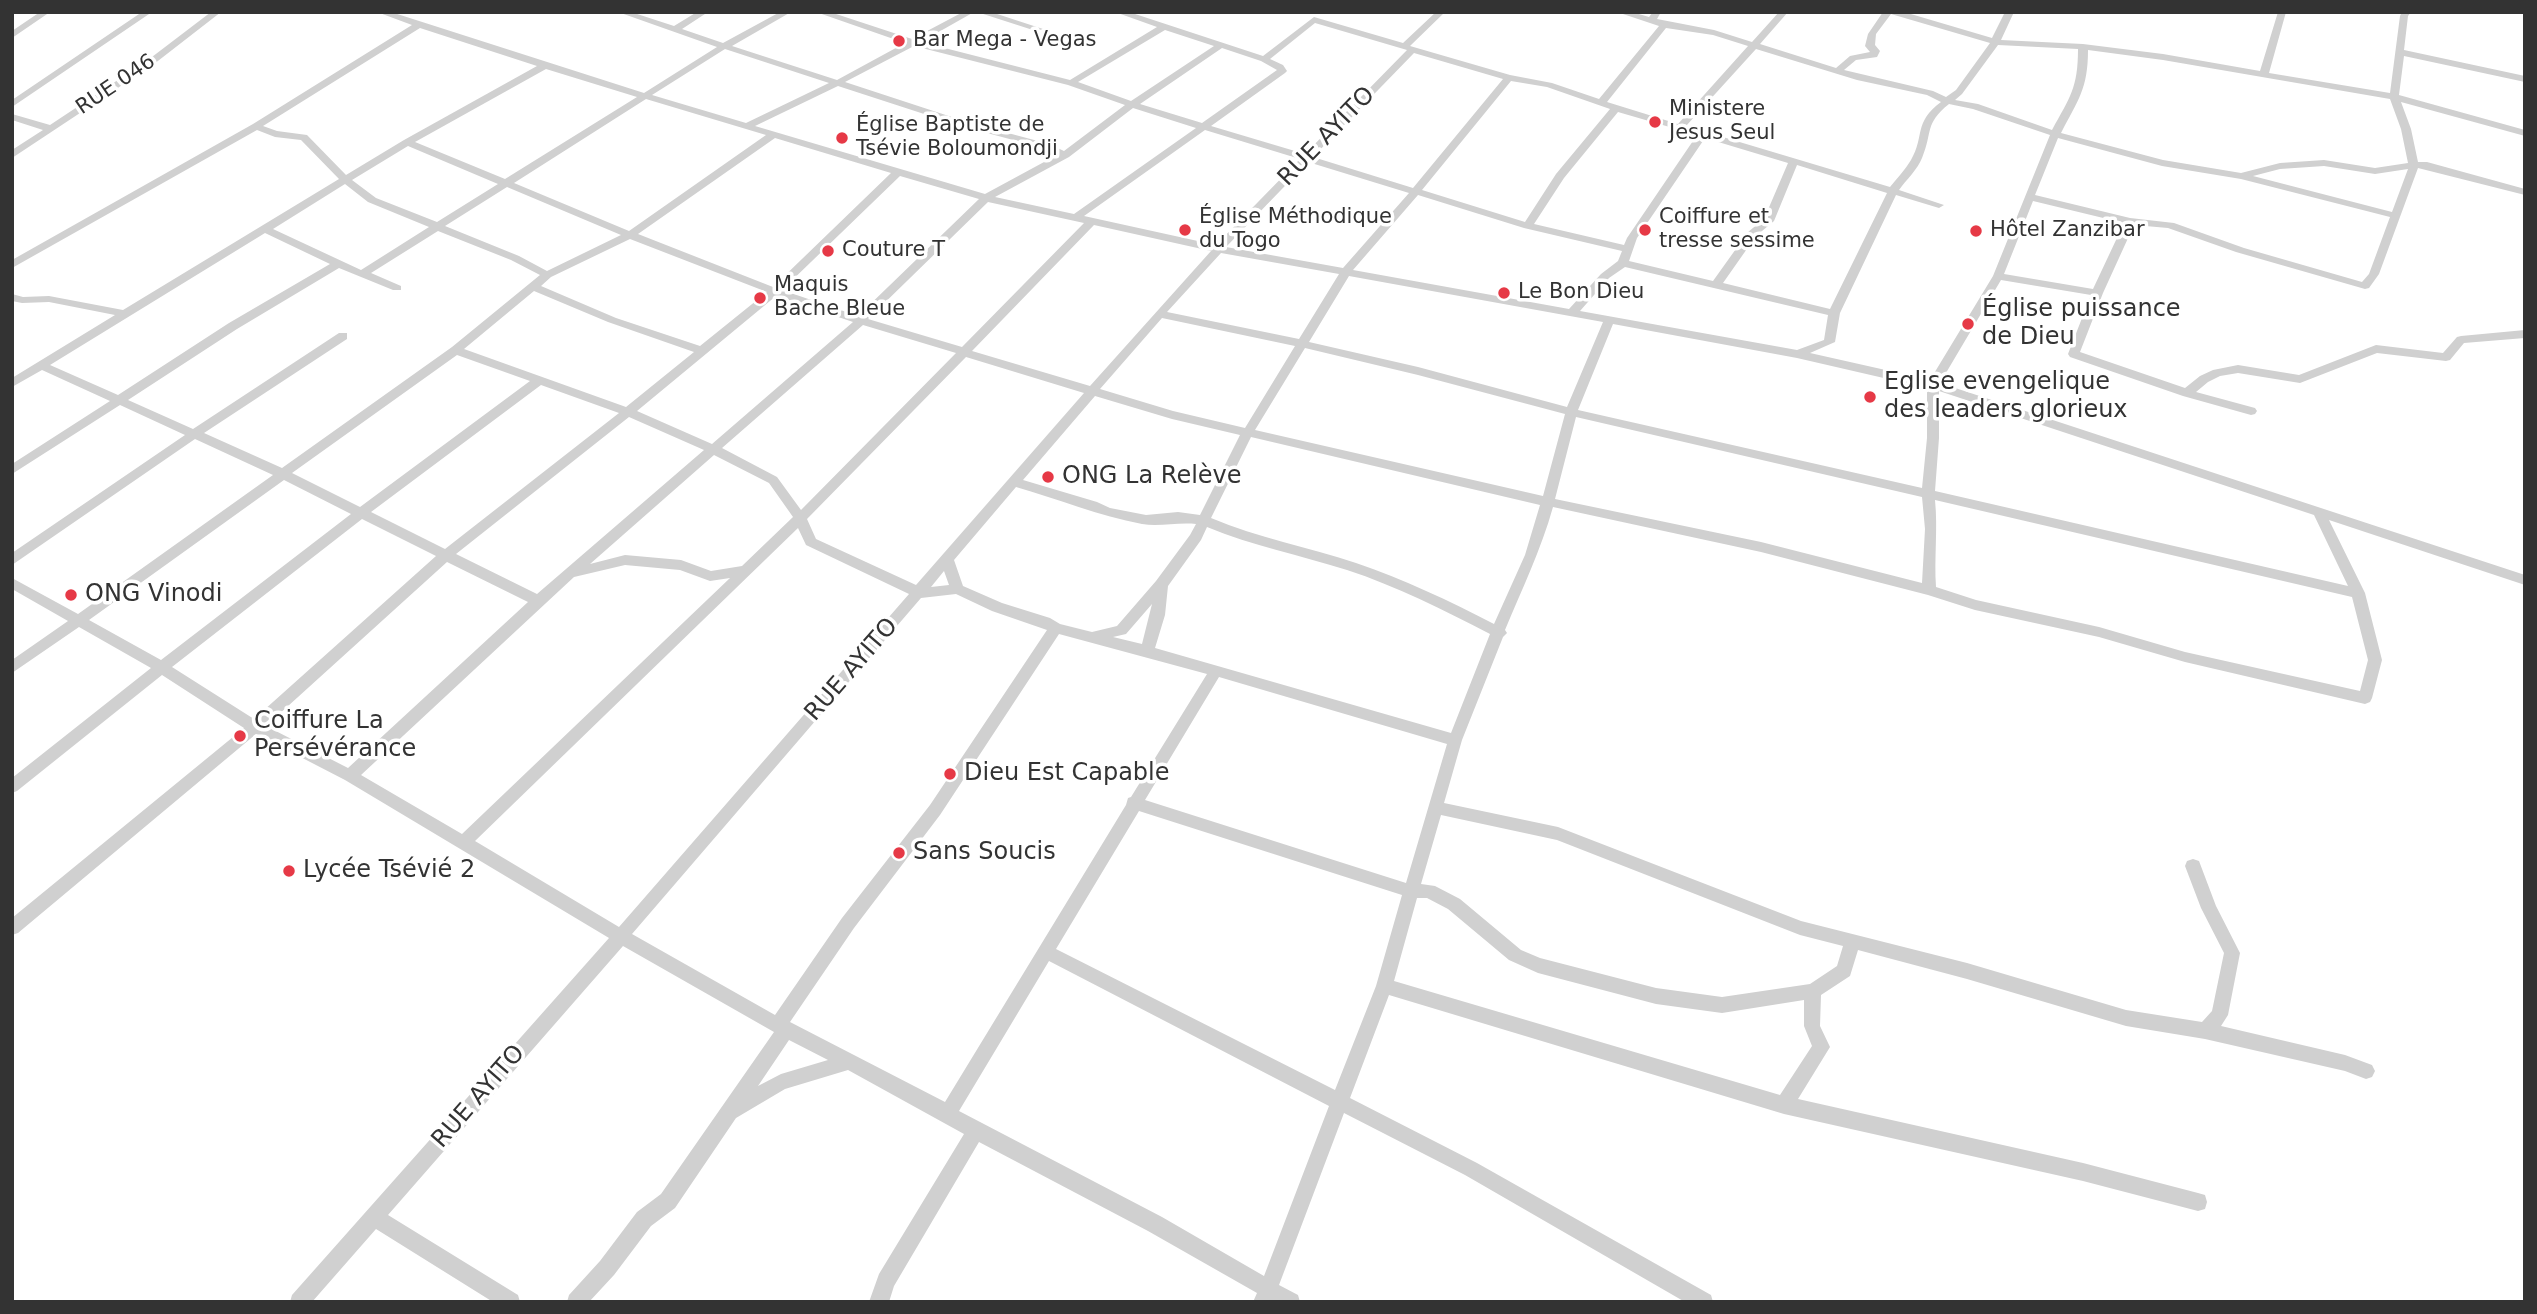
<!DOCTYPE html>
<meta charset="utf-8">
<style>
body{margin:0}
#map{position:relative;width:2537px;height:1314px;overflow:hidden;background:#fff;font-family:"DejaVu Sans",sans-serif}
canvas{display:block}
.frame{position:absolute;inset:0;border:14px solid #333;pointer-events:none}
</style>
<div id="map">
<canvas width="2537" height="1314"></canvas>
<div class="frame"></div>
</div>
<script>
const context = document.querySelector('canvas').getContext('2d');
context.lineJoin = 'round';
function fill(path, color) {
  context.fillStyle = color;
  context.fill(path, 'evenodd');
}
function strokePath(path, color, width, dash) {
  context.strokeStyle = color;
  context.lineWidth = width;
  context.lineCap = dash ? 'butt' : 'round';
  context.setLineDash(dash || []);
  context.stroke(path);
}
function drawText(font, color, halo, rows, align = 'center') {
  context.font = font + ' "DejaVu Sans",sans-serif';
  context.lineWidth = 7;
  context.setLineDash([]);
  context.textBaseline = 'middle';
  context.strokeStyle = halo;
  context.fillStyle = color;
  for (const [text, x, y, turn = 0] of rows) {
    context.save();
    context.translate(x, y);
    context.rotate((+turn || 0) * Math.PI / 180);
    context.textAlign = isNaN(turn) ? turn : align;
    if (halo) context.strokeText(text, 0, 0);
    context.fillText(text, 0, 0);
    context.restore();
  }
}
const minor = new Path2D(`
 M 40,12 L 50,12 L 12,38 L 12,31 Z
 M 142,12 L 152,12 L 12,107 L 12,100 Z
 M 211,12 L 221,12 L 154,64 L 12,158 L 12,150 L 43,130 L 12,120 L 12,114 L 50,125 L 148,60 Z
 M 377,12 L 391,12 L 644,93 L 717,47 L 618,12 L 631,12 L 674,26 L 697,12 L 708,12 L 682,29 L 723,43 L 780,12 L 791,12 L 732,46 L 837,80 L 905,43 L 816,12 L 830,12 L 912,39 L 963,12 L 974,12 L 921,42 L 1070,80 L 1157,27 L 1115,12 L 1129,12 L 1263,56 L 1314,17 L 1403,43 L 1436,12 L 1445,12 L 1410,46 L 1510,75 L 1552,83 L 1599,99 L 1659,26 L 1617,12 L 1632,12 L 1649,17 L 1653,12 L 1661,12 L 1657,19 L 1714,30 L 1752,42 L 1779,12 L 1788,12 L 1760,44 L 1836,68 L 1850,56 L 1870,52 L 1865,46 L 1868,34 L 1883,12 L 1904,12 L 1992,38 L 2005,12 L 2014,12 L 2001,40 L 2083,44 L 2163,54 L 2260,71 L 2278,12 L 2286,12 L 2269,73 L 2390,93 L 2400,16 L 2402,12 L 2411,12 L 2408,16 L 2404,50 L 2525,76 L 2525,82 L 2404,56 L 2399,95 L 2525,130 L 2525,136 L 2401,102 L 2411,129 L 2418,162 L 2427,162 L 2525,189 L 2525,195 L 2418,168 L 2379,274 L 2369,288 L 2365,289 L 2236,252 L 2168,228 L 2134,225 L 2103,293 L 2080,352 L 2185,388 L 2200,376 L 2213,370 L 2238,365 L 2299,375 L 2376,345 L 2443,353 L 2457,337 L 2461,336 L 2525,330 L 2525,338 L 2464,343 L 2450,360 L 2446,361 L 2377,353 L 2300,383 L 2238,373 L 2220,376 L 2208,382 L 2196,392 L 2255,408 L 2257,411 L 2255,414 L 2251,415 L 2183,396 L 2070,357 L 2068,354 L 2091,295 L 2001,280 L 1940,383 L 2525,575 L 2525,585 L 2329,520 L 2365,593 L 2382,660 L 2372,698 L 2370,702 L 2365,704 L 2185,662 L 2099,637 L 1975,610 L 1928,595 L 1761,552 L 1553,507 C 1541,550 1522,589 1505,630 L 1507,633 L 1503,637 L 1462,740 L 1444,803 L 1558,827 L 1801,921 L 1967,963 L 2126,1010 L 2202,1022 L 2212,1011 L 2224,953 L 2201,908 L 2185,866 L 2187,861 L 2193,859 L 2199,861 L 2216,906 L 2240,953 L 2228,1015 L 2221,1026 L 2345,1055 L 2372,1065 L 2375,1071 L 2372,1077 L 2366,1079 L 2345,1071 L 2205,1039 L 2126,1026 L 1967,979 L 1858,950 L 1850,976 L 1821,995 L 1820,1026 L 1830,1047 L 1798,1099 L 2083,1163 L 2198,1193 L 2205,1195 L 2207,1202 L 2205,1209 L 2198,1211 L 2083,1181 L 1784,1114 L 1389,995 L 1350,1098 L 1477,1163 L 1711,1295 L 1713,1302 L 1685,1302 L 1465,1175 L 1344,1113 L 1279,1285 L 1298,1295 L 1300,1302 L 1253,1302 L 1257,1293 L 1148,1231 L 979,1142 L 894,1286 L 889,1302 L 869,1302 L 879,1274 L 964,1134 L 848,1070 L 785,1089 L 736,1118 L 675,1208 L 651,1226 L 614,1275 L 589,1302 L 567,1302 L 569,1295 L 600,1261 L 637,1212 L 661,1194 L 774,1032 L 623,946 L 388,1215 L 518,1295 L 520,1302 L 493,1302 L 376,1229 L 312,1302 L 290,1302 L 292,1295 L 609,938 L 345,780 L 256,734 L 18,933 L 12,935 L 12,918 L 244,728 L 162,675 L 17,791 L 12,793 L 12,778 L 151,668 L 79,627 L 12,673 L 12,660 L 68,621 L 12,589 L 12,578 L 78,614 L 273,475 L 195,439 L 12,565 L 12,553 L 185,435 L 120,405 L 12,474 L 12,464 L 110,401 L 42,370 L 12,387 L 12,378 L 115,315 L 49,302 L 22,303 L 12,301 L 12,294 L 23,297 L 49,296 L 123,310 L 339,179 L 301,140 L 275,137 L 257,130 L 12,268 L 12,260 L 253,124 L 412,25 ZM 1891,14 L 1990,43 L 1956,90 L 1946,97 L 1933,91 L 1844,70 L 1856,60 L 1877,57 L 1880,51 L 1875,45 L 1876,34 ZM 1315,23 L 1407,50 L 1305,154 L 1211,126 L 1285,73 L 1287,71 L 1283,65 L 1270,59 ZM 420,28 L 537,66 L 404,140 L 346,175 L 307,135 L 277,131 L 263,126 ZM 1666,28 L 1713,35 L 1748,46 L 1678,124 L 1607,102 ZM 1165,30 L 1214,46 L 1131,101 L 1078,82 ZM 1998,45 L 2078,49 C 2078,88 2070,97 2052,130 L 1978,104 L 1955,100 L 1962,94 ZM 914,46 L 1068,85 L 1125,105 L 1064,151 L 1049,144 L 967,122 L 845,82 ZM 1222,48 L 1261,61 L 1277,70 L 1202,123 L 1140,104 ZM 725,49 L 829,83 L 746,123 L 652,95 ZM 1756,49 L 1857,80 L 1927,95 L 1941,102 C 1913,123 1925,136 1911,160 C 1905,170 1897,178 1890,187 L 1686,126 ZM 2088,50 L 2163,60 L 2390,99 L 2401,129 L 2408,163 L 2375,168 L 2324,160 L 2280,163 L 2241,173 L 2163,160 L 2061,133 C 2078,100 2088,89 2088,50 ZM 1414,53 L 1503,79 L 1413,188 L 1313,157 ZM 546,69 L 637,97 L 505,179 L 415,142 ZM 1511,81 L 1547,87 L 1610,109 L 1556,174 L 1525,222 L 1422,190 ZM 838,86 L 961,126 L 1043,148 L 1057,155 L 985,194 L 755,126 ZM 646,99 L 766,135 L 629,231 L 514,183 ZM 1949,104 L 1973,109 L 2050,135 L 1993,276 L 1930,380 L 1810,353 L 1835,342 L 1840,313 L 1896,195 L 1939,208 L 1944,205 L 1899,190 C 1906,180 1918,169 1922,158 C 1933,132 1924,124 1949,104 ZM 1133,108 L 1196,128 L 1074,214 L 995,197 L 1069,157 ZM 1618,112 L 1697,135 L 1627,238 L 1624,245 L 1534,224 L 1564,178 ZM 1205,130 L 1300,159 L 1216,245 L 1084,216 ZM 775,138 L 891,173 L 773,287 L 638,234 ZM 1705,138 L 1788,163 L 1764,219 L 1748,232 L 1713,281 L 1629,261 L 1637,238 ZM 2058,138 L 2162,166 L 2241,179 L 2390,217 L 2369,274 L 2362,282 L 2244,248 L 2174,223 L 2130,218 L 2035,195 ZM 408,146 L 498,184 L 437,222 L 376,198 L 352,180 ZM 1308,162 L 1409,193 L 1343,268 L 1226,247 ZM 1797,165 L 1887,193 L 1830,309 L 1723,283 L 1756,236 L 1774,221 ZM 2324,166 L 2375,174 L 2408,169 L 2392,212 L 2253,176 L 2280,169 ZM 900,176 L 979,199 L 858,316 L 782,290 ZM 345,184 L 368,202 L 429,227 L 361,270 L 273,229 ZM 507,187 L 621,235 L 547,271 L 519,256 L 445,226 ZM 1418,195 L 1524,228 L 1622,251 L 1618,261 L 1601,274 L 1569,309 L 1353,270 ZM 2033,201 L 2124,223 L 2093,289 L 2004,274 ZM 988,202 L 1084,223 L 962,347 L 868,319 ZM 1094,225 L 1211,251 L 1090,386 L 972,351 ZM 438,231 L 511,260 L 540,275 L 452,347 L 282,468 L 204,433 L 347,339 L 347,333 L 339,333 L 193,429 L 128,400 L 237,329 L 339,268 L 393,290 L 401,290 L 401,286 L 371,273 ZM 265,233 L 330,264 L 229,323 L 118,395 L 50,365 ZM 630,239 L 767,292 L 700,346 L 616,318 L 541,286 L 551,277 ZM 1221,253 L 1339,274 L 1299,339 L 1167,312 ZM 1625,267 L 1828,315 L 1824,340 L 1797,350 L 1580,311 L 1609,278 ZM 1349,276 L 1603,322 L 1567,407 L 1418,367 L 1309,342 ZM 534,291 L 608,322 L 694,352 L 626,407 L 464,349 ZM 776,296 L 853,322 L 712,444 L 637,411 ZM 1162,318 L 1295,346 L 1245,428 L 1173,411 L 1100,389 ZM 1613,324 L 1797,358 L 1927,388 L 1927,438 L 1922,488 L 1578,410 ZM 863,325 L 956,353 L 801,510 L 777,477 L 722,448 ZM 1305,348 L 1418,375 L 1565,414 L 1543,496 L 1255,430 ZM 457,355 L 530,381 L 360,507 L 292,473 ZM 966,357 L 1084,393 L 916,585 L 816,539 L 807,519 ZM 541,385 L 619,413 L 445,549 L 371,512 ZM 1939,391 L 2314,515 L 2348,586 L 1935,491 L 1939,438 ZM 1095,396 L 1172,419 L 1240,435 L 1200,515 L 1178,512 L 1146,515 L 1110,508 L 1097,502 L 1023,480 ZM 629,417 L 704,450 L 537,594 L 456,554 ZM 1576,417 L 1922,497 L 1925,529 L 1922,583 L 1761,542 L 1555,499 ZM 1251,437 L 1540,505 L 1525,555 L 1494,624 C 1450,601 1403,579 1356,563 C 1308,547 1258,538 1211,518 ZM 714,455 L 769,483 L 793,517 L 742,566 L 711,571 L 681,560 L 625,555 L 590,564 ZM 284,480 L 351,514 L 161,660 L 89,620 ZM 1016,487 C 1058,499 1099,516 1142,524 C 1159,527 1178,522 1196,524 L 1190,535 L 1156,581 L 1117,626 L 1092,632 L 1060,624 L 1050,618 L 1002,603 L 963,586 L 954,560 ZM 1935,500 L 2352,597 L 2368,660 L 2360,691 L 2185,652 L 2099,627 L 1976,600 L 1936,587 C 1934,558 1938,529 1935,500 ZM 362,519 L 436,556 L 254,719 L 172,667 ZM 1207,527 C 1253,546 1300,555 1347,570 C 1396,586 1444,610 1490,634 L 1451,733 L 1155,648 L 1165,615 L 1168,586 L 1201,540 ZM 798,528 L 806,545 L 909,594 L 619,927 L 475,841 ZM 447,562 L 528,602 L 348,768 L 266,726 ZM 625,565 L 680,570 L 710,581 L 730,578 L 462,834 L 361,775 L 574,577 ZM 944,571 L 949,585 L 931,587 ZM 956,594 L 992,611 L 1047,630 L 930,805 L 842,918 L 775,1015 L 632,934 L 921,598 ZM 1152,604 L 1142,644 L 1113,637 L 1126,634 ZM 1059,634 L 1207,674 L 1131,797 L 1128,798 L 1126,805 L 945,1102 L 790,1022 L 854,928 L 940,815 ZM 1219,677 L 1447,744 L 1406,883 L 1145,800 ZM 1139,811 L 1402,895 L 1376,986 L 1335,1090 L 1056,949 ZM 1441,815 L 1557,840 L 1800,935 L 1843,946 L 1837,966 L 1810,984 L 1722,997 L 1656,988 L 1540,958 L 1521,950 L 1460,899 L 1435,886 L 1421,884 ZM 1417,898 L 1427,898 L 1448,909 L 1509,960 L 1538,973 L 1656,1004 L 1722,1013 L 1804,1000 L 1804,1026 L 1812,1046 L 1780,1095 L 1394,981 ZM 1049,961 L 1329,1106 L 1264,1276 L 1162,1217 L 959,1111 ZM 789,1040 L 828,1060 L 781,1074 L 758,1086 Z
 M 977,12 L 991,12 L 1043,29 L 1036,31 Z`);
const markers = [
 [899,41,7,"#e63946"],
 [1655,122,7,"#e63946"],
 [842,138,7,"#e63946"],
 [1185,230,7,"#e63946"],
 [1645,230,7,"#e63946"],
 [1976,231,7,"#e63946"],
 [828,251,7,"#e63946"],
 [1504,293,7,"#e63946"],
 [760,298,7,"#e63946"],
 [1968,324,7,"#e63946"],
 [1870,397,7,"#e63946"],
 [1048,477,7,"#e63946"],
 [71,595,7,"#e63946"],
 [240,736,7,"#e63946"],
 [950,774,7,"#e63946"],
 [899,853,7,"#e63946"],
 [289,871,7,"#e63946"]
];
const farPoinames = [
 ["Bar Mega - Vegas",913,41],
 ["Ministere",1669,110],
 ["Jesus Seul",1669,134],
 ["Église Baptiste de",856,126],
 ["Tsévie Boloumondji",856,150],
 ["Église Méthodique",1199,218],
 ["du Togo",1199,242],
 ["Coiffure et",1659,218],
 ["tresse sessime",1659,242],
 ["Hôtel Zanzibar",1990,231],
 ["Couture T",842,251],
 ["Maquis",774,286],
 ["Bache Bleue",774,310],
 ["Le Bon Dieu",1518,293]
];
const farStreetnames = [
 ["RUE 046",116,85,-34]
];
const streetNames = [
 ["RUE AYITO",1327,137,-46],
 ["RUE AYITO",852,670,-49],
 ["RUE AYITO",479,1097,-49]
];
const poiNames = [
 ["Église puissance",1982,310],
 ["de Dieu",1982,338],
 ["Eglise evengelique",1884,383],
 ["des leaders glorieux",1884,411],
 ["ONG La Relève",1062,477],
 ["ONG Vinodi",85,595],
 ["Coiffure La",254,722],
 ["Persévérance",254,750],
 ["Dieu Est Capable",964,774],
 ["Sans Soucis",913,853],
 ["Lycée Tsévié 2",303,871]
];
fill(minor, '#d0d0d0');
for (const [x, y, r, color] of markers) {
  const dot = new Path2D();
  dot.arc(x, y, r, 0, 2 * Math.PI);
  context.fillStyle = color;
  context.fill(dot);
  strokePath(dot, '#fff', 2.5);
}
drawText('21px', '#333', '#fff', farPoinames, 'left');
drawText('21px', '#333', '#fff', farStreetnames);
drawText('24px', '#333', '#fff', streetNames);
drawText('24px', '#333', '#fff', poiNames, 'left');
</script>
